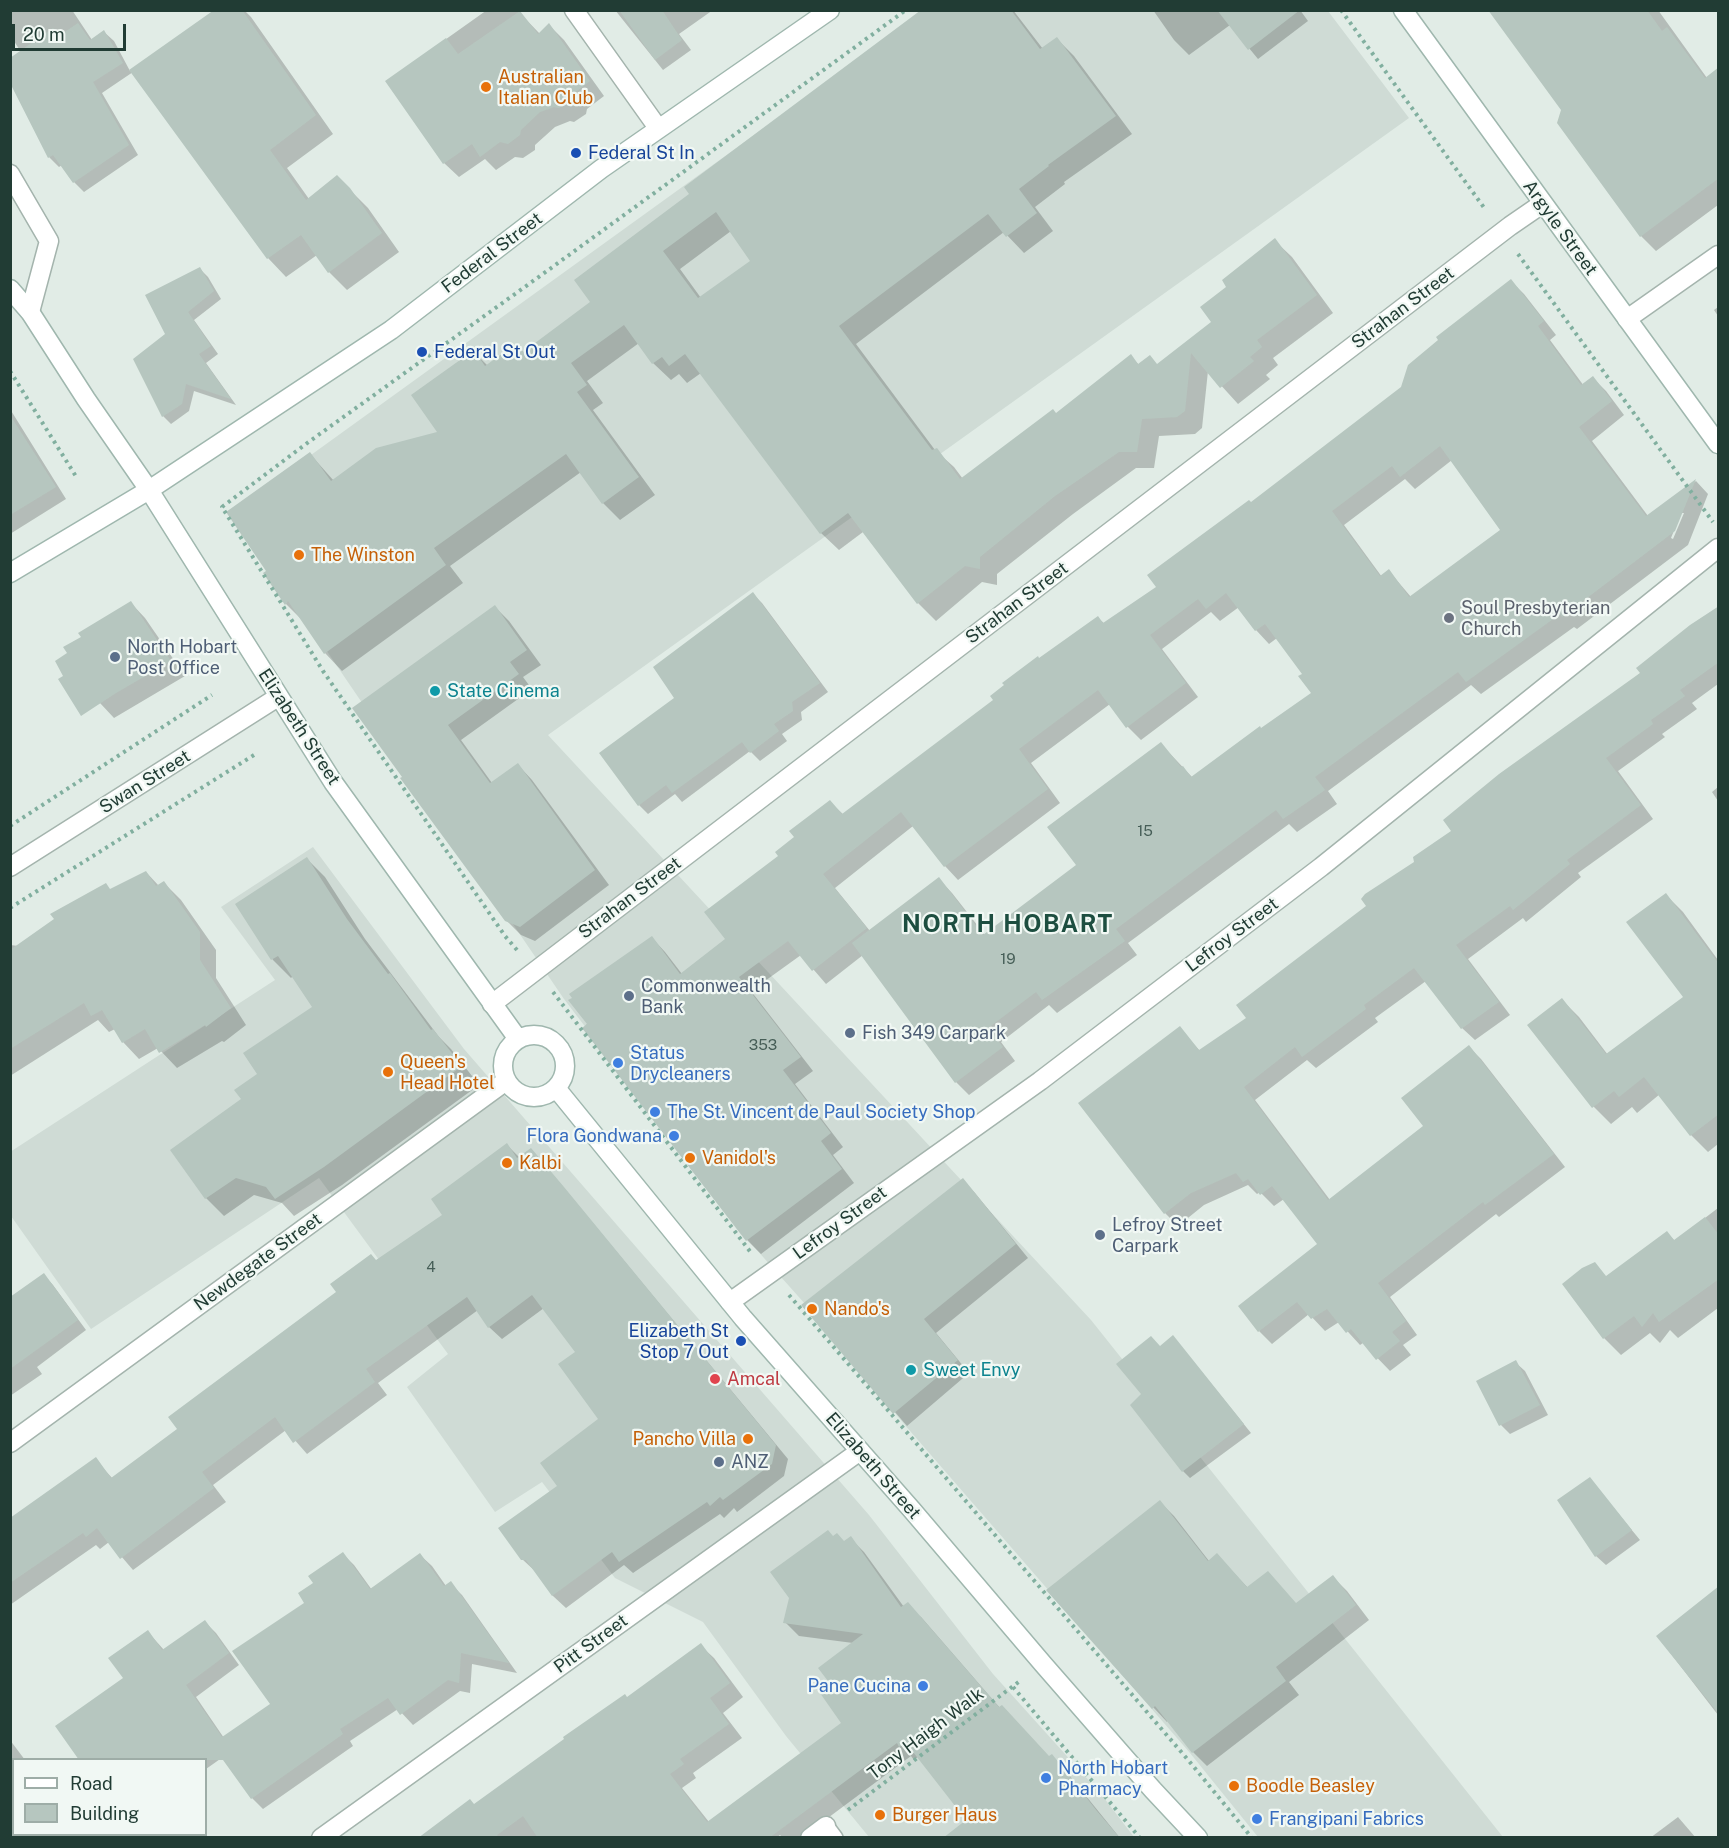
<!DOCTYPE html>
<style>
body{margin:0}
#map{position:relative;width:1729px;height:1848px;overflow:hidden;background:#e1ece6;font-family:"Public Sans",sans-serif}
canvas{display:block}
.frame{position:absolute;inset:0;border:12px solid #213c34;pointer-events:none}
.legend{position:absolute;left:12px;top:1758px;width:195px;height:78px;box-sizing:border-box;background:#f1f8f4;border:2px solid #9eada7;margin:0;padding:8px 10px;list-style:none;font-size:18px;color:#213c34}
.legend li{display:flex;align-items:center;gap:12px;height:30px}
.legend b{width:30px;border:2px solid #9eada7}
.scale{position:absolute;left:12px;top:24px;width:114px;height:27px;box-sizing:border-box;border:3px solid #213c34;border-top:0;padding-left:8px;font-size:18px;line-height:21px;white-space:nowrap;color:#213c34;-webkit-text-stroke:4px #f1f8f4;paint-order:stroke}
</style>
<div id="map">
<canvas width="1729" height="1848"></canvas>
<div class="frame"></div>
<ul class="legend">
<li><b style="height:8px;background:#fff"></b>Road</li>
<li><b style="height:16px;background:#b6c6bf"></b>Building</li>
</ul>
<div class="scale">20 m</div>
</div>
<script>
const context = document.querySelector('canvas').getContext('2d');
context.lineJoin = 'round';
function fill(path, color) {
  context.fillStyle = color;
  context.fill(path, 'evenodd');
}
function strokePath(path, color, width, dash) {
  context.strokeStyle = color;
  context.lineWidth = width;
  context.lineCap = dash ? 'butt' : 'round';
  context.setLineDash(dash || []);
  context.stroke(path);
}
function drawText(font, color, halo, rows, align = 'center') {
  context.font = font + ' "Public Sans",sans-serif';
  context.lineWidth = 4.5;
  context.setLineDash([]);
  context.textBaseline = 'middle';
  context.strokeStyle = halo;
  context.fillStyle = color;
  for (const [text, x, y, turn = 0] of rows) {
    context.save();
    context.translate(x, y);
    context.rotate((+turn || 0) * Math.PI / 180);
    context.textAlign = isNaN(turn) ? turn : align;
    if (halo) context.strokeText(text, 0, 0);
    context.fillText(text, 0, 0);
    context.restore();
  }
}
const built = new Path2D(`
 M 926,11 L 1328,11 L 1409,118 L 548,735 L 1091,1320 L 1503,1837 L 1258,1837 L 1190,1753 L 904,1424 L 806,1305 L 747,1239 L 564,999 L 232,512 Z
 M 313,847 L 464,1049 L 869,1515 L 993,1674 L 1101,1794 L 1134,1837 L 869,1837 L 786,1736 L 703,1622 L 615,1578 L 542,1482 L 495,1512 L 407,1387 L 448,1354 L 319,1178 L 91,1329 L 11,1216 L 10,1152 L 275,980 L 221,907 Z`);
const shadow = new Path2D(`
 M 10,10 L 72,10 L 92,40 L 104,32 L 114,41 L 130,71 L 217,10 L 244,10 L 251,17 L 333,134 L 287,168 L 309,199 L 337,177 L 368,208 L 399,252 L 347,290 L 329,272 L 317,255 L 286,277 L 268,258 L 133,72 L 102,93 L 138,155 L 84,192 L 74,182 L 62,165 L 59,167 L 49,157 L 21,52 L 10,35 Z
 M 487,10 L 517,10 L 540,34 L 549,25 L 564,40 L 604,96 L 587,109 L 586,114 L 574,122 L 570,121 L 555,127 L 535,145 L 535,150 L 523,158 L 515,157 L 496,170 L 485,159 L 459,177 L 444,163 L 387,81 Z
 M 615,10 L 713,10 L 679,34 L 691,50 L 663,70 Z
 M 924,10 L 1013,10 L 1043,49 L 1057,39 L 1074,56 L 1132,134 L 1064,182 L 1065,184 L 1035,207 L 1053,231 L 1024,253 L 1004,232 L 856,344 L 935,450 L 954,467 L 963,479 L 1057,415 L 1131,356 L 1139,365 L 1158,365 L 1213,322 L 1229,287 L 1274,240 L 1292,257 L 1333,313 L 1273,358 L 1278,365 L 1266,375 L 1270,379 L 1238,404 L 1208,371 L 1202,428 L 1195,434 L 1159,436 L 1154,468 L 1136,468 L 1073,514 L 997,574 L 997,585 L 982,582 L 936,621 L 918,603 L 863,532 L 839,550 L 821,533 L 701,373 L 687,383 L 679,374 L 671,380 L 653,363 L 639,343 L 587,381 L 603,403 L 593,410 L 655,495 L 620,520 L 603,503 L 581,472 L 450,566 L 463,583 L 342,671 L 325,653 L 303,621 L 286,604 L 310,454 L 334,481 L 439,433 L 474,352 L 488,366 L 517,345 L 524,353 L 593,303 L 692,195 ZM 731,231 L 753,261 L 701,298 L 680,269 Z
 M 1153,10 L 1300,10 L 1308,21 L 1258,59 L 1230,25 L 1189,55 L 1174,40 Z
 M 1491,10 L 1658,10 L 1707,78 L 1718,74 L 1718,205 L 1656,251 L 1641,236 L 1562,110 Z
 M 200,269 L 208,277 L 221,299 L 194,320 L 218,354 L 206,363 L 236,405 L 194,391 L 189,411 L 171,424 L 163,416 L 167,335 Z
 M 1511,281 L 1524,294 L 1556,335 L 1550,340 L 1584,386 L 1593,378 L 1606,391 L 1624,415 L 1592,441 L 1648,516 L 1696,481 L 1708,494 L 1688,545 L 1577,629 L 1574,627 L 1481,694 L 1471,685 L 1328,791 L 1337,804 L 1297,832 L 1289,824 L 1128,943 L 1137,955 L 1057,1013 L 1049,1005 L 1001,1042 L 1015,1061 L 969,1095 L 956,1082 L 863,955 L 826,984 L 801,955 L 751,991 L 813,1071 L 795,1084 L 843,1147 L 833,1155 L 854,1183 L 761,1254 L 747,1240 L 584,1028 L 652,938 L 665,952 L 682,974 L 727,939 L 780,856 L 830,802 L 844,815 L 995,700 L 1039,660 L 1098,618 L 1105,624 L 1158,587 L 1251,504 L 1402,388 ZM 1452,460 L 1502,531 L 1411,597 L 1389,571 L 1382,577 L 1344,525 L 1405,479 L 1415,489 ZM 1681,513 L 1684,513 L 1673,539 L 1671,538 ZM 1239,607 L 1256,630 L 1269,644 L 1277,638 L 1304,674 L 1313,694 L 1193,778 L 1161,744 L 1079,865 L 985,935 L 952,893 L 939,879 L 870,931 L 835,888 L 913,826 L 945,866 L 958,880 L 1060,803 L 1031,763 L 1110,704 L 1128,727 L 1141,740 L 1198,697 L 1162,649 L 1211,612 L 1220,621 Z
 M 1718,307 L 1718,316 L 1714,310 Z
 M 10,409 L 66,499 L 10,534 Z
 M 753,594 L 762,603 L 828,692 L 801,712 L 802,720 L 782,734 L 787,741 L 760,761 L 750,751 L 682,802 L 675,794 L 648,814 L 639,805 L 676,698 Z
 M 131,603 L 145,618 L 185,676 L 114,718 L 100,703 L 83,638 Z
 M 495,607 L 509,621 L 541,665 L 523,677 L 532,689 L 461,740 L 492,783 L 518,765 L 532,780 L 609,885 L 535,941 L 521,935 L 506,920 L 402,778 Z
 M 1718,608 L 1718,684 L 1692,703 L 1697,709 L 1662,734 L 1665,737 L 1618,771 L 1653,819 L 1578,873 L 1581,877 L 1526,922 L 1523,918 L 1468,959 L 1510,1015 L 1475,1040 L 1462,1028 L 1426,981 L 1375,1018 L 1378,1022 L 1316,1068 L 1307,1060 L 1255,1100 L 1330,1200 L 1426,1126 L 1469,1047 L 1481,1059 L 1565,1167 L 1499,1217 L 1496,1214 L 1390,1297 L 1417,1335 L 1403,1345 L 1411,1355 L 1390,1371 L 1363,1343 L 1360,1345 L 1339,1322 L 1325,1331 L 1309,1314 L 1272,1344 L 1259,1331 L 1319,1244 L 1284,1199 L 1274,1206 L 1260,1192 L 1257,1194 L 1248,1185 L 1204,1205 L 1178,1226 L 1165,1213 L 1080,1104 L 1179,1028 L 1200,1051 L 1248,1019 L 1415,862 Z
 M 1718,787 L 1718,801 L 1712,792 Z
 M 307,859 L 325,877 L 365,939 L 439,1037 L 451,1049 L 479,1085 L 342,1185 L 294,1216 L 282,1203 L 254,1195 L 224,1216 L 206,1198 L 243,1100 L 259,1074 L 314,1007 L 293,976 L 291,978 L 273,960 L 237,904 Z
 M 146,872 L 159,886 L 164,883 L 181,900 L 216,950 L 216,978 L 246,1025 L 224,1042 L 222,1041 L 177,1068 L 158,1048 L 139,1059 L 123,1042 L 115,1029 L 109,1032 L 98,1020 L 10,1076 L 10,945 L 19,946 L 111,890 Z
 M 1666,895 L 1683,912 L 1718,960 L 1718,1144 L 1708,1152 L 1691,1135 L 1660,1094 L 1637,1113 L 1632,1107 L 1611,1124 L 1594,1107 L 1529,1025 L 1562,1000 L 1579,1017 L 1608,1055 L 1685,998 Z
 M 507,1145 L 520,1158 L 543,1163 L 788,1459 L 784,1476 L 737,1512 L 734,1508 L 724,1518 L 720,1514 L 633,1573 L 624,1565 L 566,1608 L 553,1596 L 536,1572 L 522,1559 L 559,1487 L 600,1419 L 577,1352 L 544,1308 L 502,1339 L 489,1327 L 478,1310 L 378,1383 L 387,1395 L 307,1454 L 286,1430 L 213,1485 L 226,1502 L 133,1570 L 109,1542 L 100,1549 L 96,1545 L 10,1605 L 10,1520 L 95,1459 L 113,1479 L 179,1430 L 376,1262 L 444,1215 Z
 M 963,1180 L 975,1193 L 1028,1258 L 936,1333 L 969,1373 L 907,1426 L 803,1305 Z
 M 1718,1208 L 1718,1308 L 1678,1338 L 1670,1330 L 1660,1343 L 1650,1333 L 1621,1355 L 1604,1338 L 1606,1278 L 1667,1233 L 1675,1241 Z
 M 44,1275 L 53,1285 L 86,1330 L 37,1367 L 42,1374 L 10,1396 L 10,1299 Z
 M 1180,1345 L 1251,1433 L 1190,1478 L 1183,1471 L 1143,1394 L 1160,1347 Z
 M 1515,1362 L 1525,1371 L 1548,1415 L 1510,1434 L 1501,1425 Z
 M 1590,1479 L 1640,1540 L 1606,1565 L 1596,1556 Z
 M 1160,1502 L 1174,1516 L 1209,1561 L 1217,1555 L 1248,1588 L 1268,1573 L 1297,1605 L 1333,1577 L 1347,1591 L 1369,1620 L 1289,1682 L 1299,1695 L 1207,1766 L 1193,1752 L 1168,1720 L 1167,1722 L 1153,1707 Z
 M 834,1538 L 845,1542 L 850,1538 L 864,1552 L 904,1607 L 921,1617 L 1000,1708 L 1050,1758 L 1052,1756 L 1065,1770 L 1120,1838 L 946,1838 L 968,1820 L 919,1756 L 914,1760 L 911,1756 L 801,1838 L 783,1838 L 780,1835 L 776,1838 L 420,1838 L 475,1805 L 627,1699 L 700,1645 L 714,1658 L 743,1697 L 723,1713 L 742,1738 L 693,1773 L 696,1778 L 682,1788 L 709,1822 L 843,1723 L 834,1685 L 853,1643 L 799,1636 L 785,1622 Z
 M 343,1554 L 354,1565 L 372,1590 L 420,1555 L 432,1566 L 446,1586 L 450,1583 L 462,1595 L 517,1673 L 472,1664 L 470,1693 L 460,1691 L 413,1725 L 398,1709 L 350,1741 L 353,1746 L 263,1809 L 252,1798 L 223,1757 L 206,1769 L 206,1760 L 125,1679 L 148,1632 L 164,1650 L 205,1622 L 216,1633 L 239,1665 L 196,1697 L 224,1738 L 272,1704 L 315,1583 Z
 M 1718,1590 L 1718,1715 L 1658,1637 Z
 M 10,1740 L 25,1760 L 14,1760 L 14,1770 L 10,1772 Z
 M 1678,1817 L 1696,1838 L 1650,1838 Z
 M 10,1830 L 14,1834 L 16,1838 L 10,1838 Z`);
const building = new Path2D(`
 M 214,10 L 242,10 L 316,115 L 270,150 L 306,200 L 337,175 L 350,188 L 382,233 L 328,273 L 301,235 L 267,259 L 129,70 Z
 M 619,10 L 662,10 L 682,40 L 655,60 Z
 M 921,10 L 1011,10 L 1040,49 L 1057,37 L 1116,116 L 1048,165 L 1049,166 L 1019,189 L 1037,213 L 1006,237 L 988,214 L 839,326 L 932,450 L 937,448 L 960,479 L 1053,409 L 1056,413 L 1131,354 L 1138,364 L 1150,355 L 1157,364 L 1211,322 L 1200,307 L 1226,287 L 1222,280 L 1275,238 L 1317,295 L 1257,340 L 1262,347 L 1250,357 L 1254,361 L 1220,388 L 1191,353 L 1185,411 L 1177,417 L 1142,419 L 1137,452 L 1119,452 L 1055,496 L 980,557 L 980,569 L 965,566 L 917,604 L 848,513 L 820,534 L 685,354 L 669,366 L 662,357 L 652,364 L 624,325 L 571,363 L 587,385 L 577,392 L 639,477 L 602,504 L 566,454 L 434,548 L 446,565 L 324,654 L 288,601 L 285,605 L 263,573 L 266,571 L 226,512 L 310,452 L 331,481 L 376,448 L 437,432 L 411,395 L 474,350 L 485,366 L 517,343 L 523,352 L 590,302 L 574,280 L 689,194 L 684,187 ZM 716,212 L 750,261 L 698,298 L 663,251 Z
 M 1217,10 L 1300,10 L 1248,50 Z
 M 1488,10 L 1647,10 L 1662,31 L 1667,27 L 1705,78 L 1719,67 L 1719,178 L 1640,237 L 1557,123 L 1561,110 Z
 M 520,11 L 538,34 L 549,23 L 590,81 L 573,94 L 572,99 L 559,108 L 554,107 L 540,112 L 521,130 L 520,135 L 508,144 L 500,142 L 480,157 L 472,144 L 443,164 L 385,81 L 446,38 L 458,54 Z
 M 78,23 L 90,40 L 104,30 L 123,63 L 93,82 L 129,145 L 73,183 L 53,155 L 48,158 L 10,83 L 10,58 L 53,28 L 59,36 Z
 M 200,267 L 214,291 L 188,312 L 211,346 L 199,354 L 231,399 L 186,384 L 182,404 L 162,417 L 133,359 L 165,334 L 145,295 Z
 M 1511,279 L 1544,321 L 1538,326 L 1581,385 L 1593,376 L 1612,401 L 1579,427 L 1646,516 L 1696,479 L 1675,531 L 1562,617 L 1560,614 L 1466,682 L 1458,672 L 1315,777 L 1325,790 L 1283,819 L 1276,810 L 1116,929 L 1125,941 L 1042,1000 L 1036,992 L 988,1028 L 1003,1047 L 955,1083 L 852,943 L 939,877 L 983,935 L 1076,865 L 1047,827 L 1161,742 L 1181,767 L 1183,766 L 1191,777 L 1260,726 L 1261,728 L 1311,693 L 1298,676 L 1302,674 L 1265,624 L 1255,631 L 1226,593 L 1206,609 L 1198,599 L 1150,635 L 1186,683 L 1126,728 L 1098,690 L 1019,749 L 1048,789 L 944,867 L 901,812 L 823,874 L 867,928 L 812,971 L 788,941 L 739,977 L 801,1057 L 783,1070 L 831,1133 L 821,1141 L 842,1169 L 746,1241 L 582,1028 L 587,1024 L 568,1000 L 572,998 L 569,994 L 652,936 L 680,974 L 725,939 L 704,912 L 778,856 L 775,852 L 794,837 L 789,831 L 830,800 L 842,814 L 993,700 L 990,696 L 1004,685 L 1002,683 L 1038,656 L 1039,658 L 1098,616 L 1103,623 L 1156,587 L 1147,575 L 1249,500 L 1251,502 L 1401,387 L 1408,365 L 1438,340 L 1436,337 ZM 1440,446 L 1500,530 L 1409,597 L 1389,569 L 1380,576 L 1332,511 L 1392,466 L 1400,477 Z
 M 10,415 L 56,487 L 10,515 Z
 M 753,592 L 820,683 L 792,702 L 793,711 L 774,724 L 779,731 L 750,753 L 742,742 L 672,793 L 666,785 L 638,806 L 599,753 L 674,698 L 653,667 Z
 M 131,601 L 171,661 L 116,693 L 81,716 L 58,679 L 63,676 L 55,661 L 67,653 L 63,647 L 81,637 L 78,633 Z
 M 495,605 L 527,650 L 510,662 L 519,674 L 448,725 L 490,783 L 518,763 L 595,870 L 520,927 L 505,921 L 400,778 L 402,777 L 352,708 Z
 M 1719,606 L 1719,662 L 1680,690 L 1685,696 L 1651,720 L 1653,724 L 1606,758 L 1641,805 L 1567,860 L 1570,864 L 1513,910 L 1510,906 L 1456,945 L 1499,1002 L 1461,1029 L 1414,968 L 1364,1005 L 1366,1009 L 1302,1057 L 1295,1047 L 1244,1087 L 1328,1200 L 1423,1126 L 1401,1098 L 1469,1045 L 1554,1154 L 1485,1205 L 1483,1202 L 1378,1283 L 1406,1321 L 1392,1332 L 1400,1341 L 1376,1360 L 1351,1329 L 1346,1333 L 1327,1309 L 1311,1319 L 1297,1302 L 1258,1332 L 1238,1306 L 1317,1244 L 1272,1186 L 1260,1195 L 1248,1179 L 1243,1182 L 1236,1173 L 1191,1193 L 1164,1214 L 1078,1103 L 1180,1026 L 1199,1050 L 1246,1018 L 1236,1005 L 1366,906 L 1361,899 L 1365,894 L 1414,862 L 1413,857 L 1451,831 L 1443,820 L 1499,774 L 1640,673 L 1636,668 L 1690,625 Z
 M 307,857 L 347,919 L 388,974 L 390,973 L 431,1030 L 433,1029 L 462,1066 L 324,1167 L 275,1199 L 266,1187 L 236,1178 L 205,1199 L 170,1150 L 241,1099 L 234,1090 L 257,1074 L 243,1053 L 312,1007 L 278,956 L 271,960 L 235,904 Z
 M 146,871 L 156,886 L 164,881 L 200,932 L 200,960 L 231,1008 L 206,1027 L 205,1025 L 159,1053 L 145,1029 L 122,1043 L 102,1010 L 91,1016 L 84,1003 L 10,1049 L 10,950 L 54,919 L 50,914 L 106,883 L 110,889 Z
 M 1666,893 L 1719,964 L 1719,1114 L 1690,1136 L 1644,1077 L 1619,1097 L 1614,1091 L 1592,1108 L 1527,1025 L 1562,998 L 1606,1054 L 1683,997 L 1626,922 Z
 M 507,1143 L 517,1158 L 531,1148 L 564,1187 L 776,1445 L 772,1464 L 723,1500 L 720,1497 L 710,1506 L 707,1502 L 619,1562 L 612,1552 L 552,1596 L 526,1560 L 521,1560 L 498,1528 L 557,1486 L 540,1463 L 598,1419 L 558,1364 L 575,1352 L 532,1295 L 488,1328 L 467,1297 L 366,1369 L 375,1382 L 293,1443 L 275,1417 L 202,1472 L 214,1488 L 120,1559 L 97,1528 L 86,1537 L 83,1533 L 10,1583 L 10,1518 L 96,1457 L 111,1478 L 177,1429 L 168,1417 L 336,1292 L 330,1284 L 371,1254 L 376,1260 L 442,1215 L 431,1199 Z
 M 963,1178 L 1016,1244 L 924,1319 L 958,1360 L 893,1414 L 801,1305 Z
 M 1705,1217 L 1719,1235 L 1719,1279 L 1659,1322 L 1653,1313 L 1642,1327 L 1634,1316 L 1603,1339 L 1562,1284 L 1582,1268 L 1595,1262 L 1606,1276 L 1667,1231 L 1674,1240 Z
 M 44,1273 L 78,1320 L 10,1369 L 10,1297 Z
 M 1173,1335 L 1244,1424 L 1182,1472 L 1130,1405 L 1141,1394 L 1116,1364 L 1151,1336 L 1160,1346 Z
 M 1516,1360 L 1540,1405 L 1499,1426 L 1476,1381 Z
 M 1590,1477 L 1632,1530 L 1595,1557 L 1557,1500 Z
 M 1160,1500 L 1208,1561 L 1217,1553 L 1247,1587 L 1268,1571 L 1296,1603 L 1333,1575 L 1356,1605 L 1276,1667 L 1286,1681 L 1192,1753 L 1155,1706 L 1152,1709 L 1046,1590 Z
 M 828,1530 L 833,1536 L 837,1533 L 844,1541 L 851,1536 L 901,1607 L 908,1602 L 999,1707 L 1002,1705 L 1049,1756 L 1052,1754 L 1097,1811 L 1120,1838 L 943,1838 L 966,1820 L 906,1743 L 899,1747 L 897,1743 L 769,1838 L 538,1838 L 523,1816 L 497,1835 L 499,1838 L 418,1838 L 470,1799 L 474,1804 L 564,1739 L 563,1737 L 625,1694 L 627,1697 L 701,1643 L 730,1683 L 710,1698 L 729,1724 L 680,1759 L 684,1764 L 670,1774 L 707,1822 L 841,1723 L 820,1693 L 831,1685 L 818,1668 L 863,1634 L 783,1623 L 789,1598 L 770,1572 Z
 M 343,1552 L 370,1589 L 420,1553 L 444,1586 L 451,1581 L 509,1663 L 461,1653 L 459,1683 L 448,1680 L 400,1715 L 388,1698 L 340,1729 L 343,1734 L 251,1799 L 223,1760 L 79,1760 L 55,1726 L 123,1678 L 108,1658 L 148,1630 L 162,1650 L 205,1620 L 229,1653 L 186,1685 L 222,1737 L 270,1704 L 232,1651 L 304,1603 L 298,1593 L 313,1583 L 308,1576 Z
 M 1719,1586 L 1719,1714 L 1656,1636 Z`);
const path = new Path2D(`
 M 1341,10 L 1485,209
 M 1518,254 L 1713,522
 M 10,371 L 77,478
 M 10,826 L 212,695
 M 10,908 L 254,755
 M 517,950 L 505,936 L 323,671 L 222,507 L 310,441 L 547,271 L 906,10
 M 553,992 L 752,1254
 M 789,1295 L 1189,1761 L 1252,1838
 M 1013,1687 L 1140,1838
 M 848,1810 L 1020,1681`);
const lane = new Path2D(`
 M 826,1826 L 835,1838`);
const street = new Path2D(`
 M 574,10 L 658,128
 M 10,174 L 49,241 L 30,312
 M 1627,319 L 1718,255
 M 10,867 L 278,697
 M 492,1004 L 1510,226 L 1542,204
 M 730,1302 L 1040,1081 L 1321,867 L 1718,548
 M 10,1443 L 506,1081
 M 321,1838 L 860,1451
 M 810,1838 L 826,1826`);
const secondary = new Path2D(`
 M 1403,10 L 1718,444
 M 10,289 L 30,312 L 86,399 L 149,490 L 333,782 L 518,1039
 M 10,573 L 149,490 L 391,330 L 601,169 L 830,10
 M503 1066a31 31 0 1 1 62 0a31 31 0 1 1-62 0Z
 M 556,1088 L 743,1318 L 912,1510 L 1043,1664 L 1153,1790 L 1198,1838`);
const markers = [
 [486,87,6,"#e8710a"],
 [576,153,6,"#1a4fb4"],
 [422,352,6,"#1a4fb4"],
 [299,555,6,"#e8710a"],
 [1449,618,6,"#6b7280"],
 [115,657,6,"#5c6f8a"],
 [435,691,6,"#0f9aa8"],
 [629,996,6,"#5c6f8a"],
 [850,1033,6,"#5c6f8a"],
 [618,1063,6,"#3f7fe0"],
 [388,1072,6,"#e8710a"],
 [655,1112,6,"#3f7fe0"],
 [674,1136,6,"#3f7fe0"],
 [690,1158,6,"#e8710a"],
 [507,1163,6,"#e8710a"],
 [1100,1235,6,"#5c6f8a"],
 [812,1309,6,"#e8710a"],
 [741,1341,6,"#1a4fb4"],
 [911,1370,6,"#0f9aa8"],
 [715,1379,6,"#e0444e"],
 [748,1439,6,"#e8710a"],
 [719,1462,6,"#5c6f8a"],
 [923,1686,6,"#3f7fe0"],
 [1046,1778,6,"#3f7fe0"],
 [1234,1786,6,"#e8710a"],
 [880,1815,6,"#e8710a"],
 [1257,1819,6,"#3f7fe0"]
];
const numberNames = [
 ["15",1145,831],
 ["19",1008,959],
 ["353",763,1045],
 ["4",431,1267]
];
const foodNames = [
 ["Australian",498,77],
 ["Italian Club",498,98],
 ["The Winston",311,555],
 ["Queen's",400,1062],
 ["Head Hotel",400,1083],
 ["Vanidol's",702,1158],
 ["Kalbi",519,1163],
 ["Nando's",824,1309],
 ["Pancho Villa",736,1439,"right"],
 ["Boodle Beasley",1246,1786],
 ["Burger Haus",892,1815]
];
const transitNames = [
 ["Federal St In",588,153],
 ["Federal St Out",434,352],
 ["Elizabeth St",729,1331,"right"],
 ["Stop 7 Out",729,1352,"right"]
];
const streetNames = [
 ["Argyle Street",1560,228,54],
 ["Federal Street",492,253,-37],
 ["Strahan Street",1403,308,-37],
 ["Strahan Street",1017,603,-37],
 ["Elizabeth Street",299,727,57],
 ["Swan Street",145,782,-32],
 ["Strahan Street",630,898,-37],
 ["Lefroy Street",1232,935,-37],
 ["Lefroy Street",840,1223,-36],
 ["Newdegate Street",258,1262,-36],
 ["Elizabeth Street",873,1466,49],
 ["Pitt Street",591,1644,-36],
 ["Tony Haigh Walk",926,1734,-37]
];
const worshipNames = [
 ["Soul Presbyterian",1461,608],
 ["Church",1461,629]
];
const serviceNames = [
 ["North Hobart",127,647],
 ["Post Office",127,668],
 ["Commonwealth",641,986],
 ["Bank",641,1007],
 ["Fish 349 Carpark",862,1033],
 ["Lefroy Street",1112,1225],
 ["Carpark",1112,1246],
 ["ANZ",731,1462]
];
const cultureNames = [
 ["State Cinema",447,691],
 ["Sweet Envy",923,1370]
];
const shopNames = [
 ["Status",630,1053],
 ["Drycleaners",630,1074],
 ["The St. Vincent de Paul Society Shop",667,1112],
 ["Flora Gondwana",662,1136,"right"],
 ["Pane Cucina",911,1686,"right"],
 ["North Hobart",1058,1768],
 ["Pharmacy",1058,1789],
 ["Frangipani Fabrics",1269,1819]
];
const healthNames = [
 ["Amcal",727,1379]
];
const districtNames = [
 ["NORTH HOBART",1008,925]
];
fill(built, '#cfdbd5');
fill(shadow, '#0003');
fill(building, '#b6c6bf');
strokePath(lane, '#a4b4ad', 18);
strokePath(street, '#a4b4ad', 21);
strokePath(secondary, '#9fb7ae', 21);
strokePath(path, '#81af9f', 4, [3, 4.5]);
strokePath(lane, '#fff', 15);
strokePath(street, '#fff', 18);
strokePath(secondary, '#fff', 18);
for (const [x, y, r, color] of markers) {
  const dot = new Path2D();
  dot.arc(x, y, r, 0, 2 * Math.PI);
  context.fillStyle = color;
  context.fill(dot);
  strokePath(dot, '#f1f8f4', 2);
}
drawText('15px', '#465e57', null, numberNames);
drawText('18px', '#c56008', '#f1f8f4', foodNames, 'left');
drawText('18px', '#164399', '#f1f8f4', transitNames, 'left');
drawText('18px', '#213c34', '#f1f8f4', streetNames);
drawText('18px', '#5b616d', '#f1f8f4', worshipNames, 'left');
drawText('18px', '#4e5e75', '#f1f8f4', serviceNames, 'left');
drawText('18px', '#0d838f', '#f1f8f4', cultureNames, 'left');
drawText('18px', '#366cbe', '#f1f8f4', shopNames, 'left');
drawText('18px', '#be3a42', '#f1f8f4', healthNames, 'left');
context.letterSpacing = '1.5px';
drawText('bold 24px', '#1d4e40', '#f1f8f4', districtNames);
context.letterSpacing = '0px';
</script>
